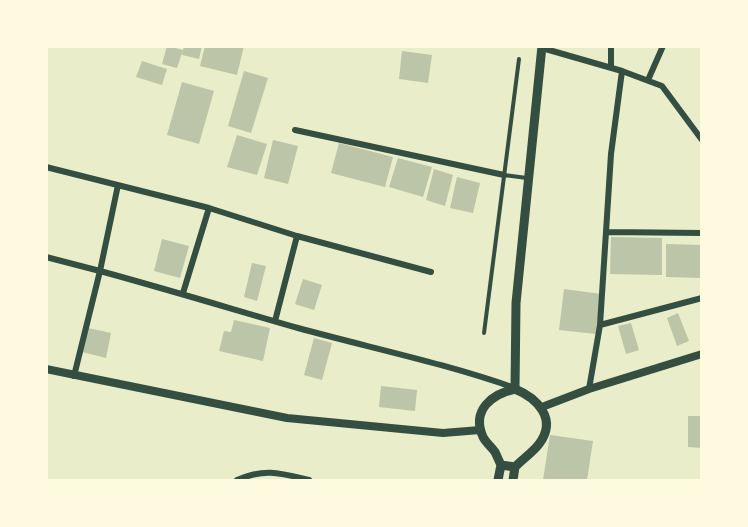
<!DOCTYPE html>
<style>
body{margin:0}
#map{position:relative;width:748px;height:527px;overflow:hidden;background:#e9edc9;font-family:"Titillium Web",sans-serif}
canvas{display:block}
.frame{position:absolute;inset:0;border:48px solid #fefae0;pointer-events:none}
</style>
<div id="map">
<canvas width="748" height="527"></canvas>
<div class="frame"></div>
</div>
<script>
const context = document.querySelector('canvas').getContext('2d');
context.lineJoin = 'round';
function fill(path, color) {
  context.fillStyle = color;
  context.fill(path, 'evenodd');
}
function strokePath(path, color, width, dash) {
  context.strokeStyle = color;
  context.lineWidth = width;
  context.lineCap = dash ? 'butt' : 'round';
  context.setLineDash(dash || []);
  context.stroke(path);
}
const building = new Path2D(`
 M 167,46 L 183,50 L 177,68 L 162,64 Z
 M 184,46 L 202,46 L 199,59 L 182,55 Z
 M 205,46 L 244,46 L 237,75 L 200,66 Z
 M 402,51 L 432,55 L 428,83 L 399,79 Z
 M 142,61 L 167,69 L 162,85 L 136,77 Z
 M 244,71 L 268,78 L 251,133 L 228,126 Z
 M 182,82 L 214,91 L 199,144 L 167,135 Z
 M 237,135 L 267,144 L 257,175 L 227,167 Z
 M 273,140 L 298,146 L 288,184 L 264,178 Z
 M 339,143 L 393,157 L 385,187 L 331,173 Z
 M 398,158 L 432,167 L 423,197 L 389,187 Z
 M 434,169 L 453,175 L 445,206 L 426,200 Z
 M 457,177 L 480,183 L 473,213 L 450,208 Z
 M 611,237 L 662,238 L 662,275 L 610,274 Z
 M 162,239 L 189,246 L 180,278 L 154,271 Z
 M 666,244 L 702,245 L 702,278 L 666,277 Z
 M 252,263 L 266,266 L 257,301 L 244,297 Z
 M 303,279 L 322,285 L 314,310 L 295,304 Z
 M 564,289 L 601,294 L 596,334 L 559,330 Z
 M 678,313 L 689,341 L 677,346 L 667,318 Z
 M 234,320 L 270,328 L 263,361 L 219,351 L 224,331 L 231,332 Z
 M 631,323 L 639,350 L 626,354 L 618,326 Z
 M 88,328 L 111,333 L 106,358 L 82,352 Z
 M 314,338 L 332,343 L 322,380 L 304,375 Z
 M 381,386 L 417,390 L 415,411 L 379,407 Z
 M 688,416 L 702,416 L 702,448 L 688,447 Z
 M 550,435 L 593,441 L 587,480 L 543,480 Z`);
const service = new Path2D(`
 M 504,175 L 527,178
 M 484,333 L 519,59`);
const minor = new Path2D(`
 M 542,48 L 622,71 L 662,86 L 702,140
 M 611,68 L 611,46
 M 622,71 L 611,154 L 600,325 L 702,298
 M 648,80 L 663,46
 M 295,130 L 504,175
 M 46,167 L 209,208 L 297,236 L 431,272
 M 607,232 L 702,233
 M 46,257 L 100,271 L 118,185
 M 183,293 L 209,208
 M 275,321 L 297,236
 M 74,376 L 100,271 C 166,289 232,309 298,328 C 371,348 444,363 515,388
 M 589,389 L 600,325
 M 237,480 C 265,468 280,473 309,480`);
const tertiary = new Path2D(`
 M 46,369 L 287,418 L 443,433 L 480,430
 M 542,407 L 589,389 L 702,354`);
const secondary = new Path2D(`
 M 515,389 L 516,303 L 542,46
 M 515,389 C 537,398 558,419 539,444 C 533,452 523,459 515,467 L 501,465 C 499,461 497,456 495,452 C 491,446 486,443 483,437 C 471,410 492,394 515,389 Z
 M 498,480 L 501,465
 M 513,480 L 515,467`);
fill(building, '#bcc5a7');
strokePath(service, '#344e41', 4);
strokePath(minor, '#344e41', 6);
strokePath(tertiary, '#344e41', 8);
strokePath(secondary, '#344e41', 9);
</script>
